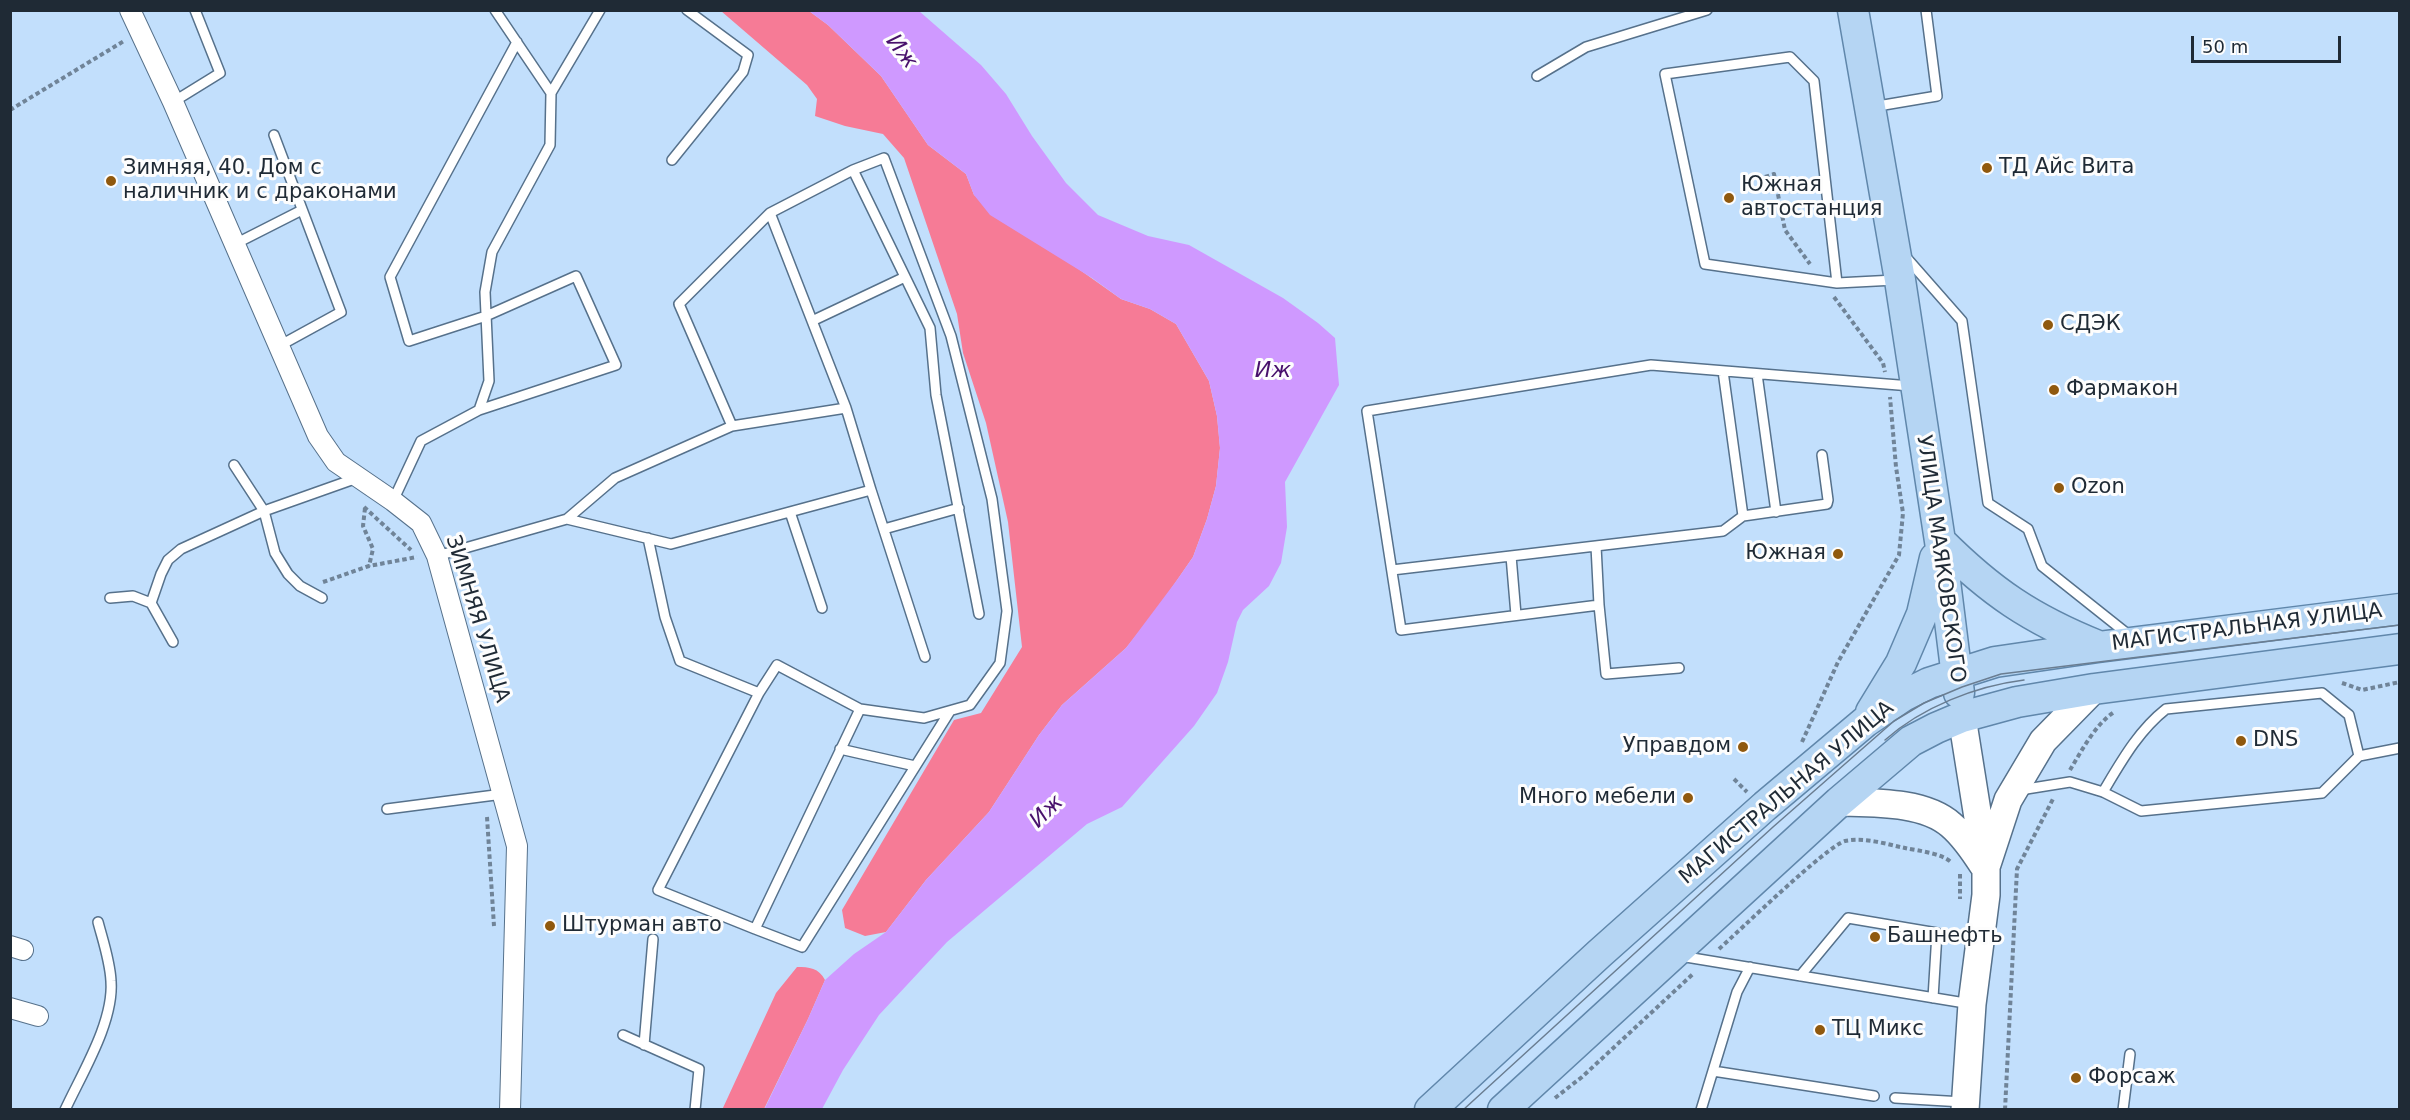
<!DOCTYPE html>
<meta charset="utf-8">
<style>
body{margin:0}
#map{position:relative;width:2410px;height:1120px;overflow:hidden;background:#c2dffc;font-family:"DejaVu Sans",sans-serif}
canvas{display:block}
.frame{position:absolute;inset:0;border:12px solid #1f2a35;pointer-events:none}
.scale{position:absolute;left:2191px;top:36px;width:150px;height:27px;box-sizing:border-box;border:3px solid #1f2a35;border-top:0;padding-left:8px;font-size:18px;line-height:21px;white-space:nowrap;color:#1f2a35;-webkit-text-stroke:4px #fdfdfd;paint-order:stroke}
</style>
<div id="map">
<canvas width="2410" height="1120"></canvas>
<div class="frame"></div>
<div class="scale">50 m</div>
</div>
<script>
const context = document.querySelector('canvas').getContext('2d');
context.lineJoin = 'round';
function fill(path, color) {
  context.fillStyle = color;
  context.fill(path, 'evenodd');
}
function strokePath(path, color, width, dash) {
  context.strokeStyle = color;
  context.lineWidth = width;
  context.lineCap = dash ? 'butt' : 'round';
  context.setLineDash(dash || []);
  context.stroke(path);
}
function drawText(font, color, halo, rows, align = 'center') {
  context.font = font + ' "DejaVu Sans",sans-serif';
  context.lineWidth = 6;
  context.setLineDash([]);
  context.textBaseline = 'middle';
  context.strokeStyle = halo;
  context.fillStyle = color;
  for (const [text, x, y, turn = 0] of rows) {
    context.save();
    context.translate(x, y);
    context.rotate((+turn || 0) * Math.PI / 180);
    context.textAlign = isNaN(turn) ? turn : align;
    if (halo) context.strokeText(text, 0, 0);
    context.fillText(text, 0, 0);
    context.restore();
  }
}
const forest = new Path2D(`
 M 721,11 L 809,11 L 828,25 L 881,76 L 928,145 L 966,174 L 974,195 L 1121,299 L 1150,309 L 1176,324 L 1209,381 L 1217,416 L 1220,448 L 1216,486 L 1207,519 L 1193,557 L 1155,612 L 1126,648 L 1062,705 L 1039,735 L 989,812 L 926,880 L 886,932 L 865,936 L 845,928 L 842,910 L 954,720 L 981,713 L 1022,647 L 1008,522 L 986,423 L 963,353 L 957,314 L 904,158 L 883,134 L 845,126 L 815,116 L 817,99 L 807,85 Z
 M 797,967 C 809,967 819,968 825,980 L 808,1019 L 764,1109 L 722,1110 L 776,993 Z`);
const water = new Path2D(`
 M 809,11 L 919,11 L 981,65 L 1006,94 L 1032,136 L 1066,183 L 1098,215 L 1148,236 L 1189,245 L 1283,298 L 1318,323 L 1335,338 L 1339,385 L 1285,482 L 1287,527 L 1281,563 L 1269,586 L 1243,610 L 1237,622 L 1228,662 L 1217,693 L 1194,726 L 1122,807 L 1087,824 L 947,942 L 879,1015 L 843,1070 L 822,1109 L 764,1110 L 808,1019 L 825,980 L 854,954 L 886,932 L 926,880 L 989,812 L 1039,735 L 1062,705 L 1126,648 L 1177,580 L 1193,557 L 1207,519 L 1216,486 L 1220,448 L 1217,416 L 1209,381 L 1176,324 L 1150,309 L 1121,299 L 1092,278 L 990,215 L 974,195 L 966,174 L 928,145 L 881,76 L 828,25 Z`);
const path = new Path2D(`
 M 10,110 L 124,41
 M 1765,177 L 1774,174 L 1785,230 L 1810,264
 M 1834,297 L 1883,363 L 1885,372
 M 364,507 L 411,550
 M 365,508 L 363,526 L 373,549 L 369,566
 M 323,582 L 369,566 L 417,557
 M 2342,683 L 2362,690 L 2400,682
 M 1802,742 L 1838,662 L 1899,555 L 1903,513 L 1896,467 L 1890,397
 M 2070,770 C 2082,750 2095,725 2114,712
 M 1734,779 L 1747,792
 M 487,817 L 494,926
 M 1960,874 L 1960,899
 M 1719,949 C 1738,932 1828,845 1845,841 C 1864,837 1886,844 1905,848 C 1919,851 1942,853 1952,863
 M 1555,1098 L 1582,1077 L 1694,973
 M 2005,1110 L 2017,869 L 2053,799`);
const service = new Path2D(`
 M 1537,76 L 1586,47 L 1707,10
 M 551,93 L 600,10
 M 173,102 L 220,73 L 195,10
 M 1872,107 L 1937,96 L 1926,10
 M 274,135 L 341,312 L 279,346
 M 672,160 L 743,72 L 748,55 L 687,10
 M 853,170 L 884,158 L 951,336 L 992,499 L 1007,611 L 1000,663 L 970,705 L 924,718 L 860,709
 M 770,213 L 853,170 L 930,328 L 936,395 L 979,614
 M 235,244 L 302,210
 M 1904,255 L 1962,321 L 1988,503 L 2028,529 L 2042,566 L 2130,636
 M 1837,283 L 1814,81 L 1790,57 L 1665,74 L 1705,264 L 1837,283 L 1895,280
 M 812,321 L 905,277
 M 1757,374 L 1776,512
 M 479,410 L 616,365 L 576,276 L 486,316 L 409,341 L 390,277 L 517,42
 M 234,465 L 264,511 L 275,553 L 288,574 L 300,586 L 322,598
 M 871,490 L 925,657
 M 393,501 L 421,441 L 479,410 L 489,381 L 485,292 L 492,252 L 550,145 L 551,93 L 495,10
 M 790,512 L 822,608
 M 1743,516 L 1827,504 L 1828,500 L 1822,455
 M 567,519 L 615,478 L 732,426 L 679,304 L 770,213 L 846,408 L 732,426
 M 884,529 L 959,508
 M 648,538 L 665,617 L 680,661 L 759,693 L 658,890 L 755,929 L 860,709 L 777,665 L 759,693
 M 1596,546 L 1599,605
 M 437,556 L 567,519 L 671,544 L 871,490 L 846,408
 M 1511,556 L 1516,615
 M 1392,570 L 1723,531 L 1743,516 L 1723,371
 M 110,598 L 133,596 L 151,603 L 173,642
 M 151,603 L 161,574 L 168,560 L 181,549 L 264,511 L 357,478
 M 1679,668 L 1606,674 L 1599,605 L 1401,630 L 1367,411 L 1651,365 L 1911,386
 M 840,749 L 915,766
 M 2020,790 L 2070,782 L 2103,792 L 2141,811 L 2322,793 L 2359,756 L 2400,748
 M 2103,792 C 2121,762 2138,731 2166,709 L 2322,693 L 2349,715 L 2359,756
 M 387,809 L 503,794
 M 755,929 L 802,947 L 950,711
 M 1680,956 L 1971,1004
 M 1800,976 L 1848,918 L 1937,933 L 1933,998
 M 623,1035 L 699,1069 L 695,1110
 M 644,1045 L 653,939
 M 1713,1071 L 1874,1096
 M 1895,1098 L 1963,1102
 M 65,1110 C 82,1073 114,1022 111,981 C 110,961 103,941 98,922
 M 1701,1110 L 1737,992 L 1750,967
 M 2123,1110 L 2130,1054`);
const minor = new Path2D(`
 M 130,10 L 173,102 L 318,436 L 336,462 L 393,501 L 421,523 L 437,556 L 517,846 L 510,1110
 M 10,946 L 23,950
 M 10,1008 L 38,1016`);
const secondary = new Path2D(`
 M 1962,717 L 1986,868 L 1986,895 L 1972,1004 L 1965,1110
 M 1839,802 C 1873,803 1924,801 1951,825 C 1964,836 1974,851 1983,865
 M 1987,864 L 2008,800 L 2043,741 L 2094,689`);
const primary = new Path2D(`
 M 1853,10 L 1900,280 L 1940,541 L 1959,693
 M 1940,541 C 1991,592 2031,619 2098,646
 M 1871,712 L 1901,663 L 1922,614 L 1935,558
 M 1430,1110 L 1599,954 L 1765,806 L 1865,722 L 1903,696 L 1929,683 L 1995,662 L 2098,647 L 2400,609
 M 1503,1110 L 1839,802 L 1911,741 L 1936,728 L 1962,717 L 2017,702 L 2094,689 L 2400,649`);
const tram = new Path2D(`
 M 1885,740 C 1922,707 1976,686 2024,680
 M 1463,1110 L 1773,827 L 1894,721 L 1924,703 L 1962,687 L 2001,674 L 2400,625`);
const markers = [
 [1987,168,6,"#90590e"],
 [111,181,6,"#90590e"],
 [1729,198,6,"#90590e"],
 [2048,325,6,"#90590e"],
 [2054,390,6,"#90590e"],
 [2059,488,6,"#90590e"],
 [1838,554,6,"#90590e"],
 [2241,741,6,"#90590e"],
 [1743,747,6,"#90590e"],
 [1688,798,6,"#90590e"],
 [550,926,6,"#90590e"],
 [1875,937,6,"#90590e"],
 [1820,1030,6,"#90590e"],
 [2076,1078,6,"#90590e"]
];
const poiNames = [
 ["ТД Айс Вита",1999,168],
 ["Зимняя, 40. Дом с",123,169],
 ["наличник и с драконами",123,193],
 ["Южная",1741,186],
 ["автостанция",1741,210],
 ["СДЭК",2060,325],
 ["Фармакон",2066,390],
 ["Ozon",2071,488],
 ["Южная",1826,554,"right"],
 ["DNS",2253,741],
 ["Управдом",1731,747,"right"],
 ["Много мебели",1676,798,"right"],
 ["Штурман авто",562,926],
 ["Башнефть",1887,937],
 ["ТЦ Микс",1832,1030],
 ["Форсаж",2088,1078]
];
const streetNames = [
 ["УЛИЦА МАЯКОВСКОГО",1940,559,82],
 ["ЗИМНЯЯ УЛИЦА",477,619,73],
 ["МАГИСТРАЛЬНАЯ УЛИЦА",2247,628,-7],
 ["МАГИСТРАЛЬНАЯ УЛИЦА",1787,793,-40]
];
const waterNames = [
 ["Иж",901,52,53],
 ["Иж",1273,371],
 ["Иж",1047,812,-44]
];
fill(forest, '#f67b96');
fill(water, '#cf99ff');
strokePath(service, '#56718b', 12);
strokePath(minor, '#56718b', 22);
strokePath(secondary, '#56718b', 30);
strokePath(primary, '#6087ab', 33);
strokePath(path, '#708498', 4, [4.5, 3]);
strokePath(service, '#fff', 9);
strokePath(minor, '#fff', 20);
strokePath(secondary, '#fff', 27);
strokePath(primary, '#b5d5f3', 30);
strokePath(tram, '#6a7d91', 1.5);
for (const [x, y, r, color] of markers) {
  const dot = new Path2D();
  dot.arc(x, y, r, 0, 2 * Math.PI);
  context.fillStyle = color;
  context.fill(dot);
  strokePath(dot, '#fdfdfd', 2);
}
drawText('21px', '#1f2a35', '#fdfdfd', poiNames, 'left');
drawText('21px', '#1f2a35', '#fdfdfd', streetNames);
drawText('italic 22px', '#48116c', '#fdfdfd', waterNames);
</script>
